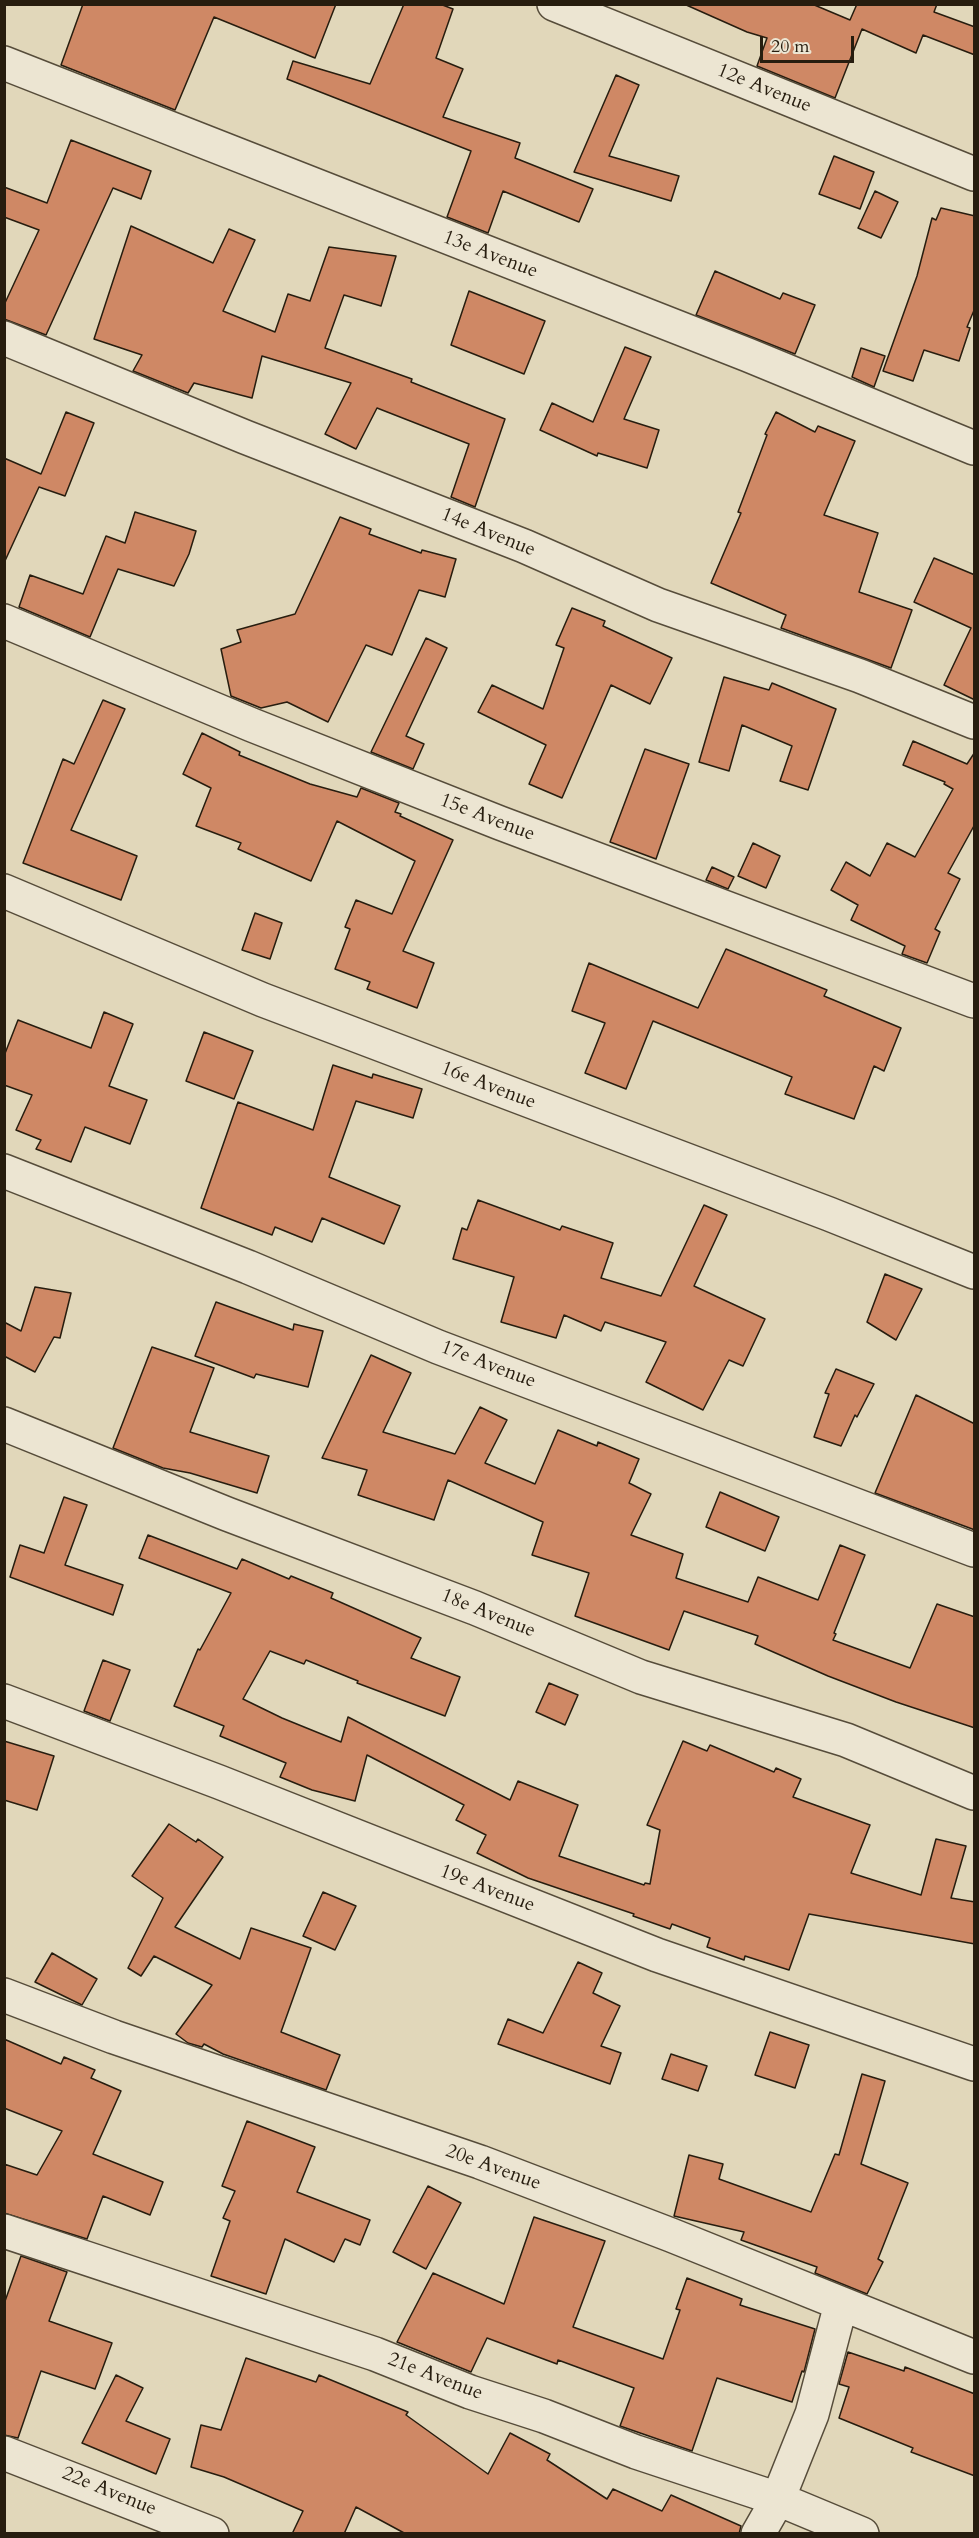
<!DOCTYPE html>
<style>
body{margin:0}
#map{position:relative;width:979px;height:2538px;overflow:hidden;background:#e1d7ba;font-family:Cardo,serif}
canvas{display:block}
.frame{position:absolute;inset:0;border:6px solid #271d0f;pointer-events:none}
.scale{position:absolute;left:760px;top:36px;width:94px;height:27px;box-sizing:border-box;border:3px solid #271d0f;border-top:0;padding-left:8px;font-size:18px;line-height:21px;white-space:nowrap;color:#271d0f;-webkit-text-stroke:4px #ece5d2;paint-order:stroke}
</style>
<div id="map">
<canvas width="979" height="2538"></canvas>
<div class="frame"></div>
<div class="scale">20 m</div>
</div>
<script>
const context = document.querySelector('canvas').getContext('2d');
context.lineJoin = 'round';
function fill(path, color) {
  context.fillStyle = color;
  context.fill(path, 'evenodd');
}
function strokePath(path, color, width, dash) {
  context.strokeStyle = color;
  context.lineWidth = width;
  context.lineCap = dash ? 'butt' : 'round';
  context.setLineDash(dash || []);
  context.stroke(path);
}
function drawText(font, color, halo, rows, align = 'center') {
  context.font = font + ' Cardo,serif';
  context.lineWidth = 6;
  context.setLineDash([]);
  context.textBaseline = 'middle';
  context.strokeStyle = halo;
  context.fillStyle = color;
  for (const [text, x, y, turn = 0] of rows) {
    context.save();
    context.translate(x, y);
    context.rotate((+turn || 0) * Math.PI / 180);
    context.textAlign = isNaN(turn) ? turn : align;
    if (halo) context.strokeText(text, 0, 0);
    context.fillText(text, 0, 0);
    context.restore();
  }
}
const building = new Path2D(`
 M 83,4 L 336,4 L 315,58 L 214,17 L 175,110 L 61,65 Z
 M 404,4 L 440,4 L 453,9 L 436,58 L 463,69 L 443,117 L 520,143 L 515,158 L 593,189 L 579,222 L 503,191 L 488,233 L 447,217 L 471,151 L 287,79 L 293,61 L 370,84 Z
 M 684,4 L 812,4 L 850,20 L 857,4 L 937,4 L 934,12 L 975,27 L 975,55 L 923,35 L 916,53 L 862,29 L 835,98 L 757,66 L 767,38 L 747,32 Z
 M 616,75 L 639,85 L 609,156 L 679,176 L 671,201 L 574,172 Z
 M 71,140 L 151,171 L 141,199 L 113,188 L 46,335 L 4,319 L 4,305 L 39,230 L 4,217 L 4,187 L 47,203 Z
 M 834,156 L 874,172 L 860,209 L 819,194 Z
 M 875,191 L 898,202 L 881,238 L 858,228 Z
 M 941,208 L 975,216 L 975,308 L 967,327 L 970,328 L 959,361 L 924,350 L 913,381 L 883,371 L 917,276 L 932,218 L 936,220 Z
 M 131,226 L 213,263 L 229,229 L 255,240 L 223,311 L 275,332 L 288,294 L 310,301 L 329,247 L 396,256 L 381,306 L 344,295 L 325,348 L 412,379 L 411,382 L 505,419 L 475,507 L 451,497 L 469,444 L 377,408 L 356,449 L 325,434 L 351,383 L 262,356 L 252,398 L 194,383 L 188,393 L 133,371 L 142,355 L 94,339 Z
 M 715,271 L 780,299 L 783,293 L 815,305 L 795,354 L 696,315 Z
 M 469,291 L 545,321 L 524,374 L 451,345 Z
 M 625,347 L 651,357 L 624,419 L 659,430 L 647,468 L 598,453 L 597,456 L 540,430 L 552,403 L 593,422 Z
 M 861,348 L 885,356 L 874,387 L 852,377 Z
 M 66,412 L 94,423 L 65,496 L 39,487 L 4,563 L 4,458 L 41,474 Z
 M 776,412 L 815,432 L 818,426 L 855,441 L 824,515 L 878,533 L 859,592 L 912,610 L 891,668 L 781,628 L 786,615 L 711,583 L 741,513 L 738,512 L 767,435 L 765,434 Z
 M 135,512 L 196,531 L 189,554 L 174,586 L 118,569 L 90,637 L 19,607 L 30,575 L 83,594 L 106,536 L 125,543 Z
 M 340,517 L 371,529 L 369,534 L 421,553 L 422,550 L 456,559 L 445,597 L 419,590 L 392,655 L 366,645 L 328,722 L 287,702 L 261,708 L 231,696 L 221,649 L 241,642 L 237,630 L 295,614 Z
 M 934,558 L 975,575 L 975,700 L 944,685 L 971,628 L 914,602 Z
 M 572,608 L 605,621 L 603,626 L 672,658 L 650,704 L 611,685 L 562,798 L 529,784 L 546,745 L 478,712 L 492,685 L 543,709 L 564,648 L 556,645 Z
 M 426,638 L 447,648 L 406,736 L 424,744 L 413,769 L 371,752 Z
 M 724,677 L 769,690 L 772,683 L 836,709 L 808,790 L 780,781 L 792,746 L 742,725 L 729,771 L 699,762 Z
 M 103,700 L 125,709 L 71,830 L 137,856 L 121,900 L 23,863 L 63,759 L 74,764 Z
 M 202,733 L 240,752 L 239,755 L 310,784 L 357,797 L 361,788 L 399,803 L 395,812 L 401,814 L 400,816 L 453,840 L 403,951 L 434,963 L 417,1008 L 367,989 L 370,982 L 335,969 L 350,929 L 345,927 L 356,900 L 392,914 L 415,861 L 337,821 L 311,881 L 238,849 L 241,843 L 196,826 L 211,788 L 183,774 Z
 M 913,741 L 967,764 L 975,752 L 975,824 L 948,873 L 960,879 L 935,929 L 940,932 L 927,963 L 902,954 L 905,946 L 851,920 L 858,905 L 831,890 L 846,862 L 870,876 L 887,843 L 915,857 L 953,789 L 944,784 L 945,782 L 903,765 Z
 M 645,749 L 689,764 L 656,859 L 610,842 Z
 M 753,843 L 780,856 L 766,888 L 738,876 Z
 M 712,867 L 734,877 L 728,889 L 706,880 Z
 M 255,913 L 282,923 L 270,959 L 242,950 Z
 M 726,949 L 827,990 L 824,996 L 901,1028 L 884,1071 L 874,1066 L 854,1119 L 785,1094 L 792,1077 L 653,1021 L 626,1089 L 585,1073 L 605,1023 L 572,1011 L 589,963 L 698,1008 Z
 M 104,1012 L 133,1024 L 109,1086 L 147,1100 L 130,1144 L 85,1127 L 71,1162 L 36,1149 L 41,1140 L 16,1130 L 32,1095 L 4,1085 L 4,1056 L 18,1020 L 91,1048 Z
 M 204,1032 L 253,1051 L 234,1099 L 186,1081 Z
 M 333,1065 L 372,1078 L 373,1074 L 422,1089 L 413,1118 L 356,1101 L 329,1177 L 400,1206 L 384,1244 L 322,1218 L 312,1242 L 275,1227 L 272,1235 L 201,1208 L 238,1102 L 313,1130 Z
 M 478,1200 L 560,1230 L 562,1226 L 613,1243 L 601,1278 L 661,1296 L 704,1205 L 727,1215 L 694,1286 L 765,1319 L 743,1366 L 729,1360 L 703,1410 L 646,1382 L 666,1342 L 605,1322 L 601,1331 L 564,1315 L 556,1338 L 501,1322 L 514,1277 L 453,1259 L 462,1228 L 467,1230 Z
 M 885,1274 L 922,1289 L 896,1340 L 867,1322 Z
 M 35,1287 L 71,1293 L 60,1338 L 54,1337 L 35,1372 L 4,1356 L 4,1322 L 21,1331 Z
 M 216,1302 L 293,1330 L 294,1324 L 323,1331 L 308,1387 L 256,1374 L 254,1378 L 195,1356 Z
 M 152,1347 L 214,1368 L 190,1432 L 269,1456 L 257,1493 L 190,1473 L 163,1468 L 113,1448 Z
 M 371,1355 L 411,1373 L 383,1432 L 455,1454 L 480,1407 L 507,1420 L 485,1463 L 535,1484 L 558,1430 L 597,1446 L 598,1442 L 639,1459 L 629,1483 L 651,1494 L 631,1535 L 683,1554 L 676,1578 L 748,1602 L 758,1577 L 818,1600 L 840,1545 L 865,1555 L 834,1633 L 836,1634 L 833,1640 L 910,1668 L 937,1604 L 975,1617 L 975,1728 L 896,1702 L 828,1676 L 755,1644 L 758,1636 L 684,1611 L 669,1650 L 575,1616 L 589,1573 L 532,1555 L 543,1522 L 448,1480 L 434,1520 L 358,1495 L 367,1470 L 322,1458 Z
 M 836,1369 L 874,1384 L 857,1417 L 855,1415 L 841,1446 L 814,1437 L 829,1394 L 825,1393 Z
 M 916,1395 L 975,1424 L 975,1530 L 875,1493 Z
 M 720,1492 L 779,1517 L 765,1551 L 706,1527 Z
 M 64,1497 L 87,1505 L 65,1565 L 123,1585 L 113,1615 L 10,1577 L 20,1545 L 44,1553 Z
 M 148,1535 L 237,1569 L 242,1559 L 289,1579 L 291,1576 L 333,1593 L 331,1598 L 421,1638 L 411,1658 L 460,1677 L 445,1716 L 357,1683 L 358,1681 L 306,1660 L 304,1664 L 270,1651 L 243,1699 L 282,1718 L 341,1742 L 348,1717 L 510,1800 L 518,1781 L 578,1805 L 559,1856 L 644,1885 L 645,1883 L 650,1884 L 660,1830 L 647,1825 L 683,1741 L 707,1751 L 710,1745 L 774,1772 L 776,1768 L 801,1779 L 793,1797 L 870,1825 L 851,1873 L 921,1895 L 936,1839 L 966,1846 L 951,1898 L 975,1902 L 975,1944 L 809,1914 L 789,1970 L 745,1956 L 744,1960 L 707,1947 L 710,1938 L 672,1924 L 670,1929 L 633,1916 L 634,1914 L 528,1878 L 477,1853 L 486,1835 L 456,1820 L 464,1805 L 367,1755 L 355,1801 L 312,1790 L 280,1777 L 286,1763 L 220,1736 L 224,1726 L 174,1706 L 198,1649 L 200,1650 L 231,1593 L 139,1558 Z
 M 103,1660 L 130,1670 L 110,1721 L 84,1711 Z
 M 549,1683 L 578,1695 L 565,1725 L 536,1712 Z
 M 4,1741 L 54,1756 L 37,1810 L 4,1800 Z
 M 169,1824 L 196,1842 L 198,1839 L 223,1857 L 175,1927 L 240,1959 L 251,1928 L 311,1948 L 281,2032 L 340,2055 L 326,2090 L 223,2054 L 204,2044 L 202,2047 L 188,2043 L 176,2034 L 212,1985 L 154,1956 L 141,1976 L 128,1968 L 163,1898 L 132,1876 Z
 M 323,1892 L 356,1906 L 335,1950 L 303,1936 Z
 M 52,1953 L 97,1979 L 82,2005 L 35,1982 Z
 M 578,1962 L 602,1973 L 593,1993 L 620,2006 L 601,2046 L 621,2053 L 610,2084 L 498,2044 L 508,2019 L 543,2033 Z
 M 770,2032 L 809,2045 L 795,2088 L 755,2075 Z
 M 4,2039 L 61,2064 L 64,2057 L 95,2070 L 91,2078 L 121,2091 L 93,2154 L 163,2182 L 150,2215 L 103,2196 L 87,2239 L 4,2213 L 4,2164 L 37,2175 L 62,2131 L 4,2108 Z
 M 671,2054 L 707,2066 L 698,2091 L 662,2079 Z
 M 862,2074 L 885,2081 L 861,2164 L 908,2183 L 878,2259 L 883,2262 L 867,2294 L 815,2273 L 817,2267 L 741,2240 L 744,2232 L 674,2216 L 689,2155 L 723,2164 L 719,2179 L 811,2212 L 835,2154 L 839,2155 Z
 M 247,2121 L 315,2147 L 297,2192 L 370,2220 L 360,2245 L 345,2239 L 334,2262 L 285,2239 L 266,2294 L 211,2276 L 230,2221 L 223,2218 L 235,2191 L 222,2186 Z
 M 428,2186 L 461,2203 L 426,2269 L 393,2252 Z
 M 534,2217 L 605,2241 L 573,2327 L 663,2359 L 680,2310 L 676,2309 L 687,2278 L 742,2299 L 740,2305 L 815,2329 L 804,2372 L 802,2371 L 792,2402 L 717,2378 L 692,2451 L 620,2426 L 634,2388 L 558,2360 L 557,2364 L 487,2338 L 471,2372 L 397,2342 L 433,2273 L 504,2304 Z
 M 21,2256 L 67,2272 L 49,2321 L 112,2343 L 95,2389 L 41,2371 L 18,2438 L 4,2435 L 4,2304 Z
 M 848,2352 L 904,2371 L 905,2367 L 975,2394 L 975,2476 L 911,2452 L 913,2448 L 839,2418 L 849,2387 L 839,2384 Z
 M 246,2358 L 316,2382 L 319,2375 L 408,2412 L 406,2415 L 488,2474 L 510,2433 L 550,2454 L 547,2460 L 607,2499 L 613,2489 L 662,2511 L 671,2495 L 741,2526 L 739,2534 L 406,2534 L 356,2507 L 344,2534 L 292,2534 L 303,2511 L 224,2477 L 191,2467 L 201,2425 L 221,2430 Z
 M 116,2375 L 143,2388 L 126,2421 L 170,2439 L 156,2474 L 82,2443 Z`);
const minor = new Path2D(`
 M 554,4 L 974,174
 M 4,63 L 748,355 L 974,448
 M 4,338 L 245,437 L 524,546 L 658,605 L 860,676 L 974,722
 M 4,621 L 252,725 L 500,823 L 974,1001
 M 4,891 L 263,1000 L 829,1214 L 974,1272
 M 4,1171 L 248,1267 L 438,1347 L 974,1550
 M 4,1424 L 227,1514 L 475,1608 L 641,1677 L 846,1740 L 974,1793
 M 4,1701 L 219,1782 L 657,1955 L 974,2064
 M 4,1995 L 114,2037 L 480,2162 L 671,2235 L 974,2357
 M 4,2231 L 375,2354 L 470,2392 L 544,2416 L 636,2452 L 778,2499 L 862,2534
 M 4,2453 L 212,2534
 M 758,2534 L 778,2499 L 812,2414 L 841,2304`);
const streetNames = [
 ["12e Avenue",764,89,22],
 ["13e Avenue",490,255,21],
 ["14e Avenue",488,533,22],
 ["15e Avenue",487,818,21],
 ["16e Avenue",488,1086,21],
 ["17e Avenue",488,1365,21],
 ["18e Avenue",488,1614,22],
 ["19e Avenue",487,1889,21],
 ["20e Avenue",493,2168,20],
 ["21e Avenue",435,2377,21],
 ["22e Avenue",109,2492,22]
];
fill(building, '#cf8865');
strokePath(building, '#271d0f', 1.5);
strokePath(minor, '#564c3a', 36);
strokePath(minor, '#ece5d2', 33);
drawText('20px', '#271d0f', '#ece5d2', streetNames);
</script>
